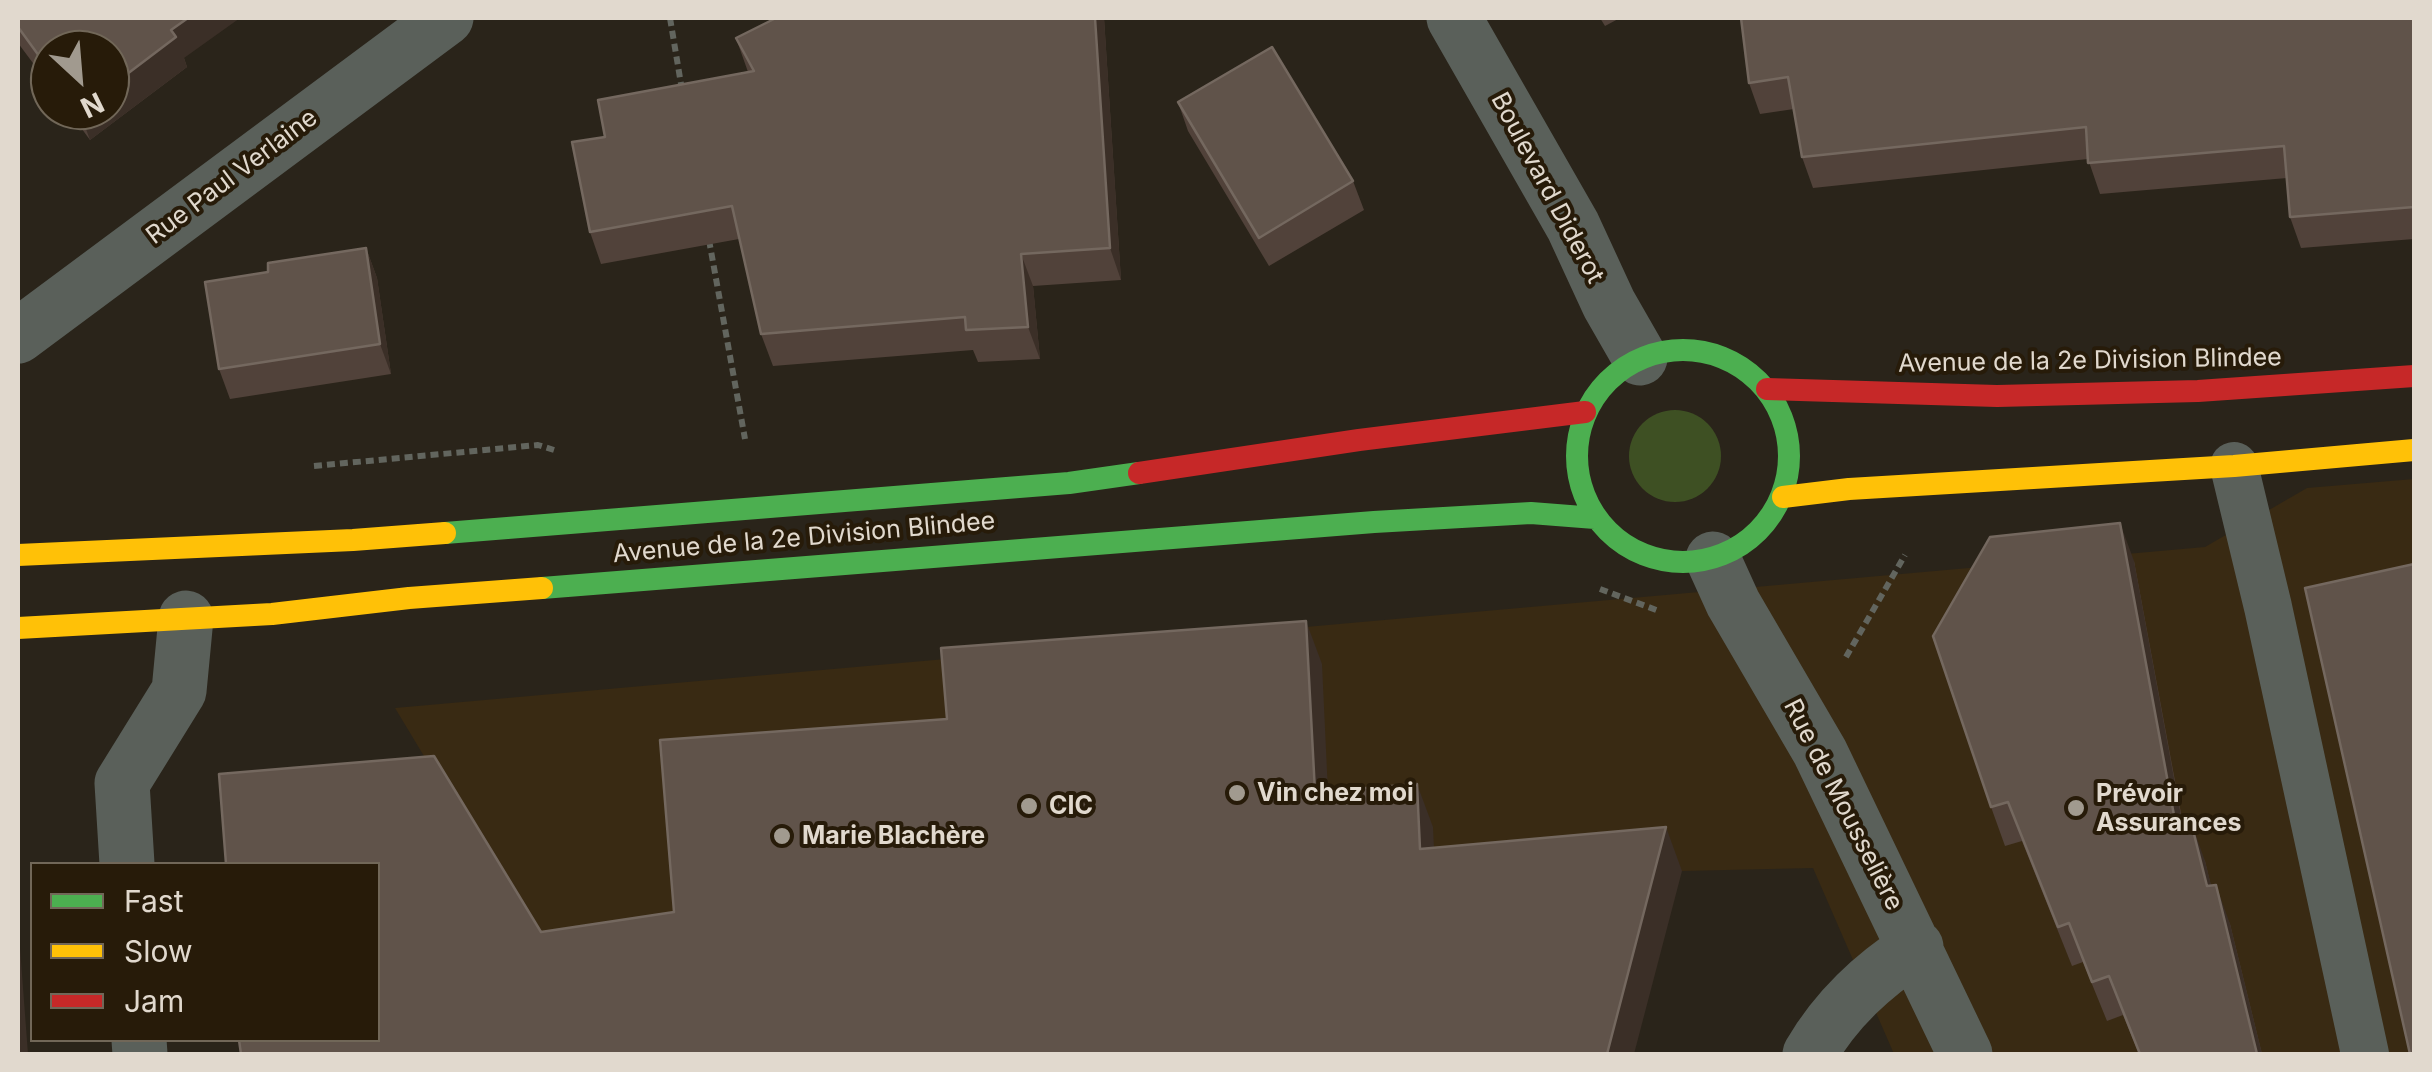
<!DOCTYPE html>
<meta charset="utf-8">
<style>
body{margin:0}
#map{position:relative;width:2432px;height:1072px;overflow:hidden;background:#2a241a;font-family:Inter,sans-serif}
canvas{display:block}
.frame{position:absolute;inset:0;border:20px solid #e1d9ce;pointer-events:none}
.legend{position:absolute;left:30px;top:862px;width:350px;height:180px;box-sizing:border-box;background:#271b09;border:2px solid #716758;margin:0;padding:12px 18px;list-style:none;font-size:30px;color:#e1d9ce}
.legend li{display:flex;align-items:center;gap:20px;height:50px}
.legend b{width:50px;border:2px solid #716758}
.north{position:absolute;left:30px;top:30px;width:100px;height:100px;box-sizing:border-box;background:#271b09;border:2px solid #716758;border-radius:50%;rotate:154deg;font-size:28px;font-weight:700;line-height:40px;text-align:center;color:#e1d9ce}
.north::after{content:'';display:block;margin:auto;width:35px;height:45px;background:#a19a8f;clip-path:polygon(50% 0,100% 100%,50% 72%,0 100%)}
</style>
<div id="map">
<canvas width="2432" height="1072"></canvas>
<div class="frame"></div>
<ul class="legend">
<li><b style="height:12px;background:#4caf50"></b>Fast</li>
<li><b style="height:12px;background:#ffc107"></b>Slow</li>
<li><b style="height:12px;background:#c62828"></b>Jam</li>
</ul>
<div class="north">N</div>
</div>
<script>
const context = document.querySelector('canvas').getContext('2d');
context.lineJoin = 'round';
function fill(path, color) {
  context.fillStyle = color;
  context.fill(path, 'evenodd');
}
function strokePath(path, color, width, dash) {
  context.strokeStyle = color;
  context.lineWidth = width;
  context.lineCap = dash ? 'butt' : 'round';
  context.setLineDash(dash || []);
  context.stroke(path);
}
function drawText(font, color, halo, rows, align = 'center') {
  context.font = font + ' Inter,sans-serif';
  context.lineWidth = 8;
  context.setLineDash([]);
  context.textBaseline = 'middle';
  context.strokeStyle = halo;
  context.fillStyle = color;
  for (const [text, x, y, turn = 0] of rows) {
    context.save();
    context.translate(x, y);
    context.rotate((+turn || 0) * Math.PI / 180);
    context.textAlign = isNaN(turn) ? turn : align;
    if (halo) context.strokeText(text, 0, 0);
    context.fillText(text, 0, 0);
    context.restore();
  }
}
const built = new Path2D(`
 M 2414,479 L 2414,1054 L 1894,1054 L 1813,868 L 1682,871 L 556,975 L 395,708 L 2205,547 L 2307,488 Z`);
const green = new Path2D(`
 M1629 456a46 46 0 1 1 92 0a46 46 0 1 1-92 0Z`);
const path = new Path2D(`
 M 670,18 L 682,90
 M 709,240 L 745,439
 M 314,466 L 538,445 L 554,450
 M 1600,589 L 1659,611
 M 1846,657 L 1905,555`);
const lane = new Path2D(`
 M 2234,466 L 2268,607 L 2365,1054`);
const street = new Path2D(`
 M 1454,18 L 1573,226 L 1609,304 L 1640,358
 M 18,336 L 446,18
 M 1713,559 L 1733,603 L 1820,752 L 1965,1054
 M 127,864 L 122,783 L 179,691 L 186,618
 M 139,1040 L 140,1054
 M 1810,1054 C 1836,1009 1872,976 1916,947`);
const fast = new Path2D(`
 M1577 456a106 106 0 1 1 212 0a106 106 0 1 1-212 0Z
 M 445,533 L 1069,483 L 1139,473
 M 542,588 L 1374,522 L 1531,513 L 1595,518`);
const slow = new Path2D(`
 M 1783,497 L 1849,489 L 2234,466 L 2414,450
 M 18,555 L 353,540 L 445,533
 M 18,628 L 272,614 L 409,598 L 542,588`);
const jam = new Path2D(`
 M 1767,389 L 1997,396 L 2198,391 L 2414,376
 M 1139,473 L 1359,440 L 1585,412`);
const wall = new Path2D(`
 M 18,18 L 184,58 L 187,67 L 90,140 L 68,110 L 110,110 L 50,50 L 50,86 L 18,43 Z
 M 1104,18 L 1121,280 L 1033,286 L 1040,359 L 978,362 L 973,350 L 773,366 L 761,334 L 739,239 L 601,264 L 590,232 L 605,137 L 748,72 L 736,38 Z
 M 1600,18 L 1620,18 L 1605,26 Z
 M 1741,18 L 2414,18 L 2414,239 L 2301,248 L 2290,217 L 2287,178 L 2100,194 L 2088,159 L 1813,188 L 1802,157 L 1794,109 L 1760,114 L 1749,83 Z
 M 1178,102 L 1353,181 L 1364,210 L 1269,266 L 1188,131 Z
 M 366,248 L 377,278 L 391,374 L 230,399 L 219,369 L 268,272 Z
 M 2134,561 L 2183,824 L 2205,861 L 2211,886 L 2230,924 L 2262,1054 L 2139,1054 L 2123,1015 L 2107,1021 L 2083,962 L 2072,966 L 2022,841 L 2005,846 L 1991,807 Z`);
const shadedWall = new Path2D(`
 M 188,18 L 240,18 L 184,58 L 187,67 L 90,140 L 79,110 L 110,110 L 110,87 L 171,30 Z
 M 1095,18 L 1104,18 L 1121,280 L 1110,248 Z
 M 366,248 L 377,278 L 391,374 L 380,344 Z
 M 1021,254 L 1033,286 L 1040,359 L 1028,327 Z
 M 2120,523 L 2134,561 L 2190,865 L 2176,826 Z
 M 1306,621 L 1322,664 L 1330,835 L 1315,792 Z
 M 1417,784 L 1433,827 L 1436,892 L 1420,849 Z
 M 2191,822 L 2205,861 L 2221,925 L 2207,886 Z
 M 1666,827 L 1682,871 L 1634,1054 L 1607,1054 Z
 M 2216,885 L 2230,924 L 2262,1054 L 2257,1054 Z
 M 18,921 L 28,1054 L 18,1054 Z`);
const building = new Path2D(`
 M 18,18 L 188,18 L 171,30 L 176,37 L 110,87 L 110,50 L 50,50 L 50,71 L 18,27 Z
 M 776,18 L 1095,18 L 1110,248 L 1021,254 L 1028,327 L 966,330 L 965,317 L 761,334 L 732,206 L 590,232 L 572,142 L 605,137 L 598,100 L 754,71 L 736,38 Z
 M 1741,18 L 2414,18 L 2414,207 L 2290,217 L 2284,146 L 2088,163 L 2086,127 L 1802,157 L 1788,77 L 1749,83 Z
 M 1272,47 L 1353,181 L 1259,238 L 1178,102 Z
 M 366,248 L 380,344 L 219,369 L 205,282 L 268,272 L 268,263 Z
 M 2120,523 L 2176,826 L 2191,822 L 2207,886 L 2216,885 L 2257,1054 L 2140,1054 L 2109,976 L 2092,982 L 2069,923 L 2058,927 L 2008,802 L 1991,807 L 1933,636 L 1990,537 Z
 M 2414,564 L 2414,1054 L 2410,1054 L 2305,588 Z
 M 1306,621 L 1315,792 L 1417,784 L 1420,849 L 1666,827 L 1607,1054 L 241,1054 L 239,1040 L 378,1040 L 378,864 L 226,864 L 219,774 L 434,756 L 541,932 L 674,912 L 660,740 L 947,719 L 941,648 Z`);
const markers = [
 [1237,793,10,"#a19a8f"],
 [1029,806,10,"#a19a8f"],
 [2076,808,10,"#a19a8f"],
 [782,836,10,"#a19a8f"]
];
const streetNames = [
 ["Rue Paul Verlaine",232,177,-37],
 ["Boulevard Diderot",1547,188,62],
 ["Avenue de la 2e Division Blindee",2090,361,-1],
 ["Avenue de la 2e Division Blindee",804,538,-5],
 ["Rue de Mousselière",1843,805,63]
];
const poiNames = [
 ["Vin chez moi",1257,793],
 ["Prévoir",2096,794],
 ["Assurances",2096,823],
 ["CIC",1049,806],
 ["Marie Blachère",802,836]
];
fill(built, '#392a13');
fill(green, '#3e5023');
strokePath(path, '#62655e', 6, [8, 5]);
strokePath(lane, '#5a605a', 48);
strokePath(street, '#5a605a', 55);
strokePath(fast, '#4caf50', 22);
strokePath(slow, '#ffc107', 22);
strokePath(jam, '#c62828', 22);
fill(wall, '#51423a');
fill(shadedWall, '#3b2f27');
fill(building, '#60534a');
strokePath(building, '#74685f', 2.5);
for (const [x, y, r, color] of markers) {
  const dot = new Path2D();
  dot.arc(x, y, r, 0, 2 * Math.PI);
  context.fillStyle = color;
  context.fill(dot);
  strokePath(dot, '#271b09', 4);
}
drawText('25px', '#e1d9ce', '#271b09', streetNames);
drawText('bold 25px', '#e1d9ce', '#271b09', poiNames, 'left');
</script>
